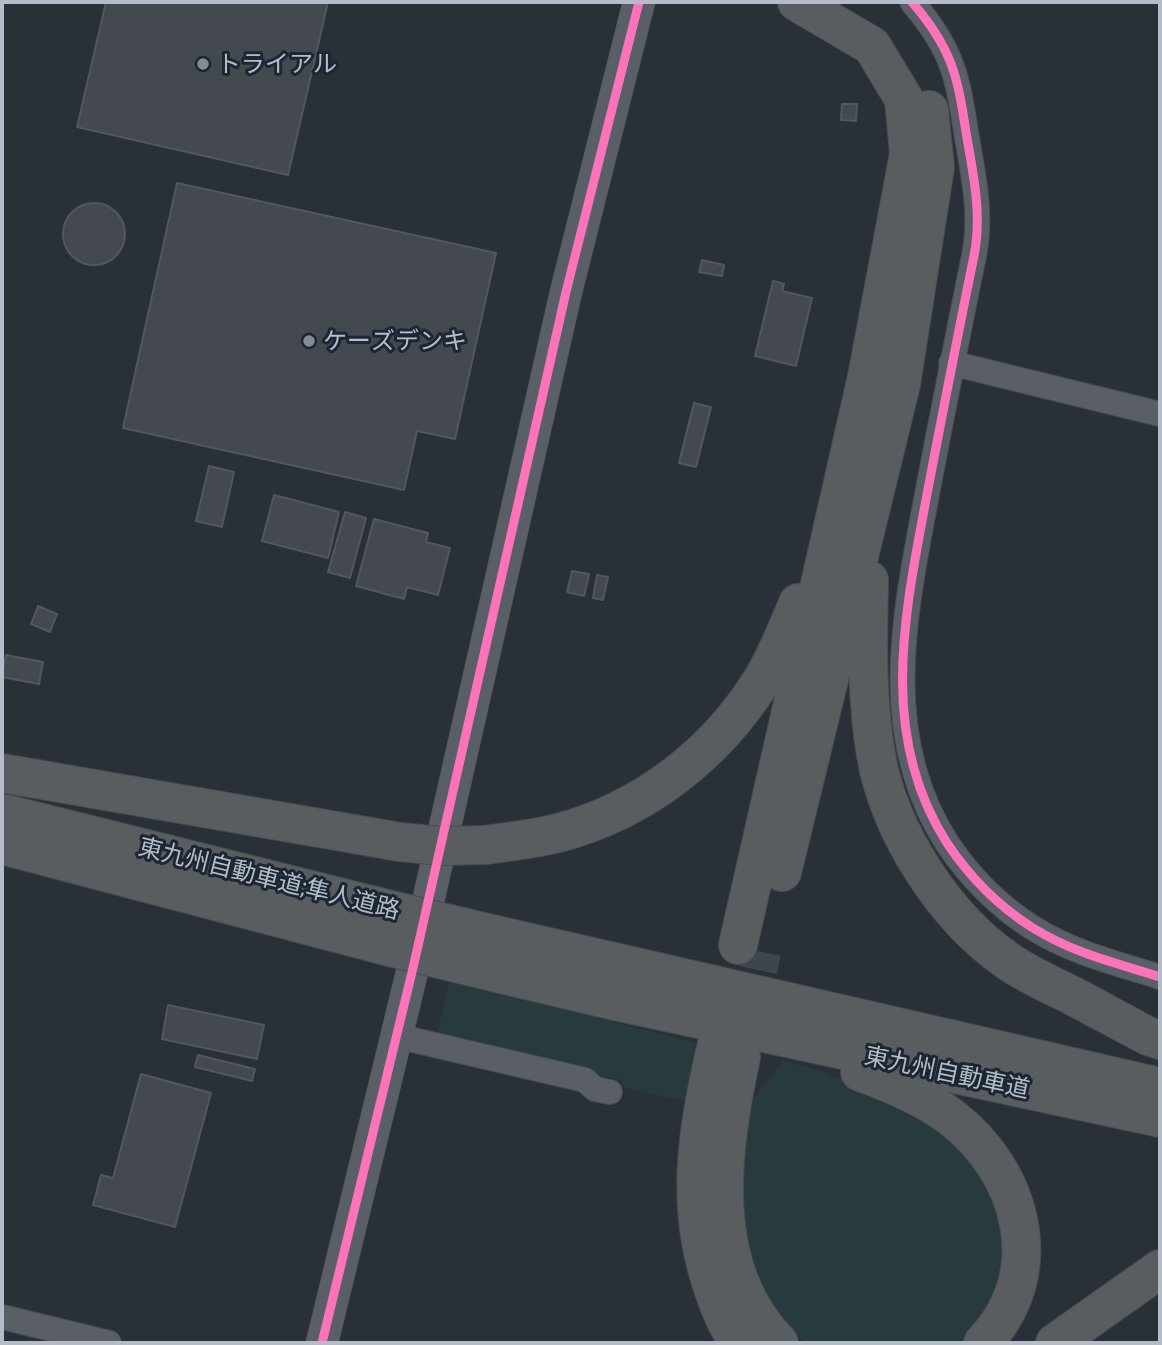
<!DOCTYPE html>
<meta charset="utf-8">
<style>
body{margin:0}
#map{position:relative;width:1162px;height:1345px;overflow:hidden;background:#2a3038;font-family:"Asap Condensed",sans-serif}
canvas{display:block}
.frame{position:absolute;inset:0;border:4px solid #b4bcc9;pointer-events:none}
</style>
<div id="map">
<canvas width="1162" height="1345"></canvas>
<div class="frame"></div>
</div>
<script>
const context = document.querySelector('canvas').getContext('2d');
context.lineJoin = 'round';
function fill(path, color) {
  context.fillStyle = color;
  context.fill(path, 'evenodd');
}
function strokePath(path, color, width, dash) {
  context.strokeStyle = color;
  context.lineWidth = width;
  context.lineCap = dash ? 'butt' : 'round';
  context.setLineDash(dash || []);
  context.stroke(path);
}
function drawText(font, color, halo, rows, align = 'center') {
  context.font = font + ' "Asap Condensed","Noto Sans JP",sans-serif';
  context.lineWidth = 6;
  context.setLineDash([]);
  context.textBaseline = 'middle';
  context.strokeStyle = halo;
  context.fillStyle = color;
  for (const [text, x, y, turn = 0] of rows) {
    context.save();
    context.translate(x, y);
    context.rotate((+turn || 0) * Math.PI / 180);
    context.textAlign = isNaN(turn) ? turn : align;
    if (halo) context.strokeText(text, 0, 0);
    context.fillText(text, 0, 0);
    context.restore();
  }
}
const green = new Path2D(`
 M 450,979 L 696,1043 L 685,1101 L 621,1087 L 622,1080 L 451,1040 L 437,1034 Z
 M 783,1061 L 818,1070 L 903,1104 L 960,1145 L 990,1187 L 1000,1219 L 1005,1271 L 976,1330 L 961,1343 L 805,1343 L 783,1320 L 761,1282 L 748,1242 L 740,1180 L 748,1118 L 754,1098 Z`);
const building = new Path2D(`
 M 106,2 L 328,2 L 288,175 L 77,127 Z
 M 842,104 L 857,104 L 856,121 L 841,120 Z
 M 177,183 L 496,253 L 455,439 L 417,431 L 404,490 L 123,428 Z
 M63 234a31 31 0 1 1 62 0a31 31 0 1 1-62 0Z
 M 702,260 L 724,265 L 722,276 L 699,272 Z
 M 773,281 L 784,284 L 782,291 L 812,298 L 796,366 L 755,356 Z
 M 694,403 L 711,407 L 696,467 L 679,463 Z
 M 209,466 L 234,472 L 222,527 L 196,521 Z
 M 274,495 L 339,512 L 328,558 L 262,541 Z
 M 345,512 L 366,518 L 350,578 L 328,572 Z
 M 374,519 L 428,533 L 426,542 L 450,548 L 438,595 L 407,587 L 404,599 L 356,586 Z
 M 572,571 L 589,574 L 584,596 L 567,592 Z
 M 597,575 L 608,577 L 603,600 L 593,598 Z
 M 38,606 L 57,614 L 50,632 L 31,624 Z
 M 6,655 L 43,662 L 39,684 L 2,677 Z
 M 168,1005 L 264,1025 L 257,1059 L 162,1039 Z
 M 198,1055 L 255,1069 L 252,1081 L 195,1067 Z
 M 141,1074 L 211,1093 L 175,1227 L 93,1205 L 101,1175 L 113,1178 Z`);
const motorwayTunnel = new Path2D(`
 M 747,1026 L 762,952`);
const minor = new Path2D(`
 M 912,2 C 925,17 936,32 945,50 C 959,78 962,108 967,138 C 974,178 982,216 974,256 C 958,333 943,411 928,489 C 906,608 876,733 947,843 C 969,876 998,906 1033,928 C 1073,953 1116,963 1160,977
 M 951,363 L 1160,414
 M 396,1036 L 585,1080 L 595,1089 L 610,1092
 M 2,1317 L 109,1343`);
const tertiary = new Path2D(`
 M 322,1343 L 413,968 L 566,292 L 639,2`);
const motorway = new Path2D(`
 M 869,580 C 868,638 866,697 876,755 C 889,831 944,917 1008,961 C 1028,975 1051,985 1073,996 C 1098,1009 1123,1023 1148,1036 L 1160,1040
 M 2,773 L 400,842
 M 2,813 L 387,909
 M 2,845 L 378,944
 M 485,845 C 509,842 534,839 558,833 C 643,811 716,754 762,680 C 777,656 787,629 798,603
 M 782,872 L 901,384 L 935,167 L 929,110
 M 479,931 L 1160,1087
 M 738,945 L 867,377 L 909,154 L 904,99 L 872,46 L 797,2
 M 472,967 L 615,1001 L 1160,1118
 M 717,1044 C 697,1128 684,1207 714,1291 C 720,1309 728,1329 740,1343
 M 741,1057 C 721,1151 704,1267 779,1343
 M 860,1072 C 891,1083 924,1097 951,1117 C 1023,1172 1050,1273 983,1343
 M 1055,1343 L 1160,1269`);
const motorwayBridge = new Path2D(`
 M 400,842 L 442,846 L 485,845
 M 387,909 L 479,931
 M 378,944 L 472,967`);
const cycleway = new Path2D(`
 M 912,2 C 925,17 936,32 945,50 C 959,78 962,108 967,138 C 974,178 982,216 974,256 C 958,333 943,411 928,489 C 906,608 876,733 947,843 C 969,876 998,906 1033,928 C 1073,953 1116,963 1160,977
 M 322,1343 L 413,968 L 566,292 L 639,2`);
const markers = [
 [203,64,7,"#848b96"],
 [309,341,7,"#848b96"]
];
const poiNames = [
 ["トライアル",217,64],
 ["ケーズデンキ",323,341]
];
const streetNames = [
 ["東九州自動車道;隼人道路",269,879,14],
 ["東九州自動車道",947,1073,12]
];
fill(green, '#273a3e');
fill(building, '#444950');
strokePath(building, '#52575f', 2);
strokePath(motorwayTunnel, '#3f454e', 38, [38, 19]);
strokePath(minor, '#484c53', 26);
strokePath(tertiary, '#484c53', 33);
strokePath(motorway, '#474c53', 40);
strokePath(minor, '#5a5e66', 24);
strokePath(tertiary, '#5a5e66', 32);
strokePath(motorway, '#5a5d60', 38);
strokePath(motorwayBridge, '#474c53', 40, []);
strokePath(motorwayBridge, '#5a5d60', 38);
strokePath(cycleway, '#fb73b8', 9);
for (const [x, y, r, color] of markers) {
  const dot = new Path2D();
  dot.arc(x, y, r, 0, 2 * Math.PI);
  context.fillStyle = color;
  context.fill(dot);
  strokePath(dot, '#1d2633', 2.5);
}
drawText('24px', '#b4bcc9', '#1d2633', poiNames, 'left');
drawText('24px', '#b4bcc9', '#1d2633', streetNames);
</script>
